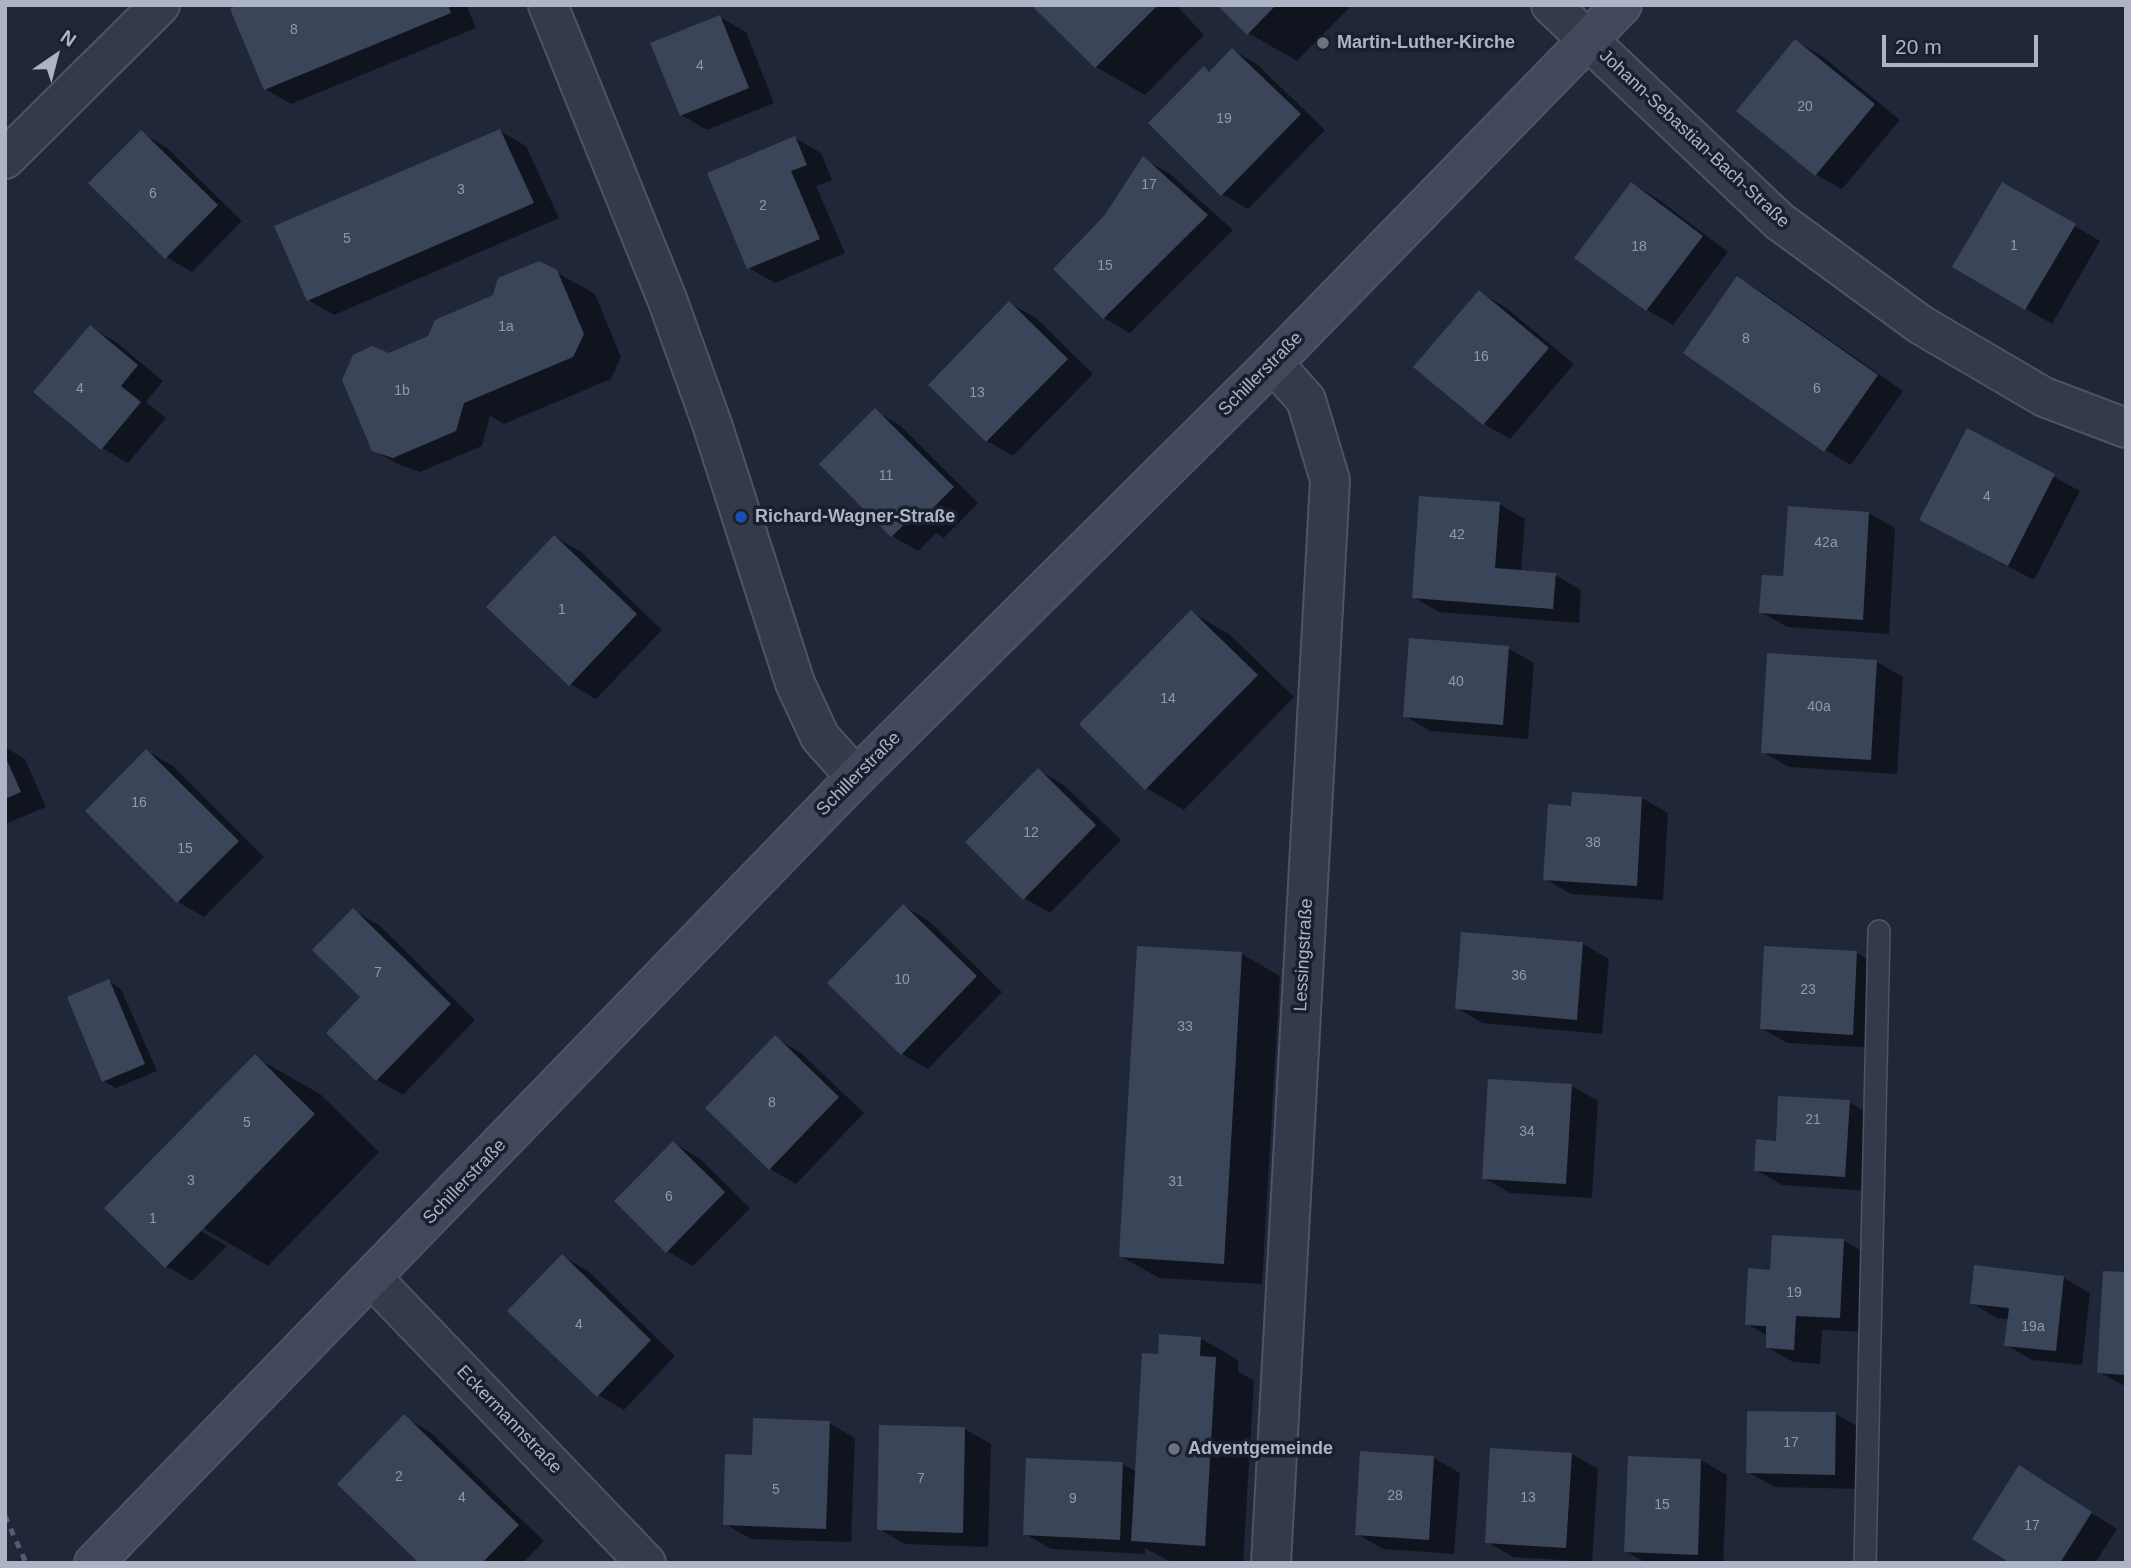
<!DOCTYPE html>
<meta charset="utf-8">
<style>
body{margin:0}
#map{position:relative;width:2131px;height:1568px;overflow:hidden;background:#1f2739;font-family:Arial,sans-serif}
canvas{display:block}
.frame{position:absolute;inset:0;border:7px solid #adb4c6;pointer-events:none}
.north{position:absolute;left:21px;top:21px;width:70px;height:70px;-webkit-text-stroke:5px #191f2d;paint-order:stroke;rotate:35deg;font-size:19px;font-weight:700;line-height:28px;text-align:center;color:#adb4c6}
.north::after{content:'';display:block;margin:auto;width:24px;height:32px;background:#adb4c6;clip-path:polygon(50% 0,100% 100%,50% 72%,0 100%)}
.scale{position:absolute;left:1882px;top:35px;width:156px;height:32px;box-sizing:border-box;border:4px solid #adb4c6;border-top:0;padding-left:9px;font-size:21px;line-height:24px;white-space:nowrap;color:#adb4c6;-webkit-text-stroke:5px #191f2d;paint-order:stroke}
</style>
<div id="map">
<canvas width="2131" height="1568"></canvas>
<div class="frame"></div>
<div class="north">N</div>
<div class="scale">20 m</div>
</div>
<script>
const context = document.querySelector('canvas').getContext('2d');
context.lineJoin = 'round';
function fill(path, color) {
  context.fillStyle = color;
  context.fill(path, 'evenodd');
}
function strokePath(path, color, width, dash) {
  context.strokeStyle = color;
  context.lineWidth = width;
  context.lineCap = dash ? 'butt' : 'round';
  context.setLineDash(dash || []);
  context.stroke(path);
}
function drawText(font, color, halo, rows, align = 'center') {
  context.font = font + ' Arial,sans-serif';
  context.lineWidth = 7;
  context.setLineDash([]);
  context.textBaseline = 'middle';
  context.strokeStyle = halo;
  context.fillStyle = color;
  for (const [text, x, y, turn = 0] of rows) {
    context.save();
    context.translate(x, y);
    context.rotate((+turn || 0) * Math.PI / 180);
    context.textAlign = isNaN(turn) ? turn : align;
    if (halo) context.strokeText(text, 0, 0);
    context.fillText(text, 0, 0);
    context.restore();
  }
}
const shadow = new Path2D(`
 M 243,5 L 466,5 L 476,28 L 291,104 L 265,89 Z
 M 1034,5 L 1176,5 L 1204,35 L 1145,95 L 1096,67 Z
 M 1220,5 L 1352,5 L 1297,61 L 1248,33 Z
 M 720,17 L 746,32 L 774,103 L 707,130 L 681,115 Z
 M 1796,41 L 1822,56 L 1900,120 L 1842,189 L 1816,175 L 1738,111 Z
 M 1233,50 L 1258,65 L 1325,130 L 1248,209 L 1222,194 L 1204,69 L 1211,72 Z
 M 500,131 L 526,146 L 559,218 L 334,315 L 308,300 Z
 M 141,133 L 167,148 L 242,221 L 192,272 L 166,257 Z
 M 795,138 L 821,153 L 832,180 L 816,186 L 845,253 L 775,283 L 749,268 Z
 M 1143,159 L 1169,173 L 1233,230 L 1130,333 L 1104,318 L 1105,217 Z
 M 1632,184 L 1658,199 L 1728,252 L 1673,325 L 1647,310 L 1577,257 Z
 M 2003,184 L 2100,241 L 2052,324 L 1954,267 Z
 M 556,272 L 595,294 L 621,357 L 611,379 L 504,424 L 490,416 L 482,446 L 420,472 L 400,465 L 373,450 L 389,354 L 429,338 Z
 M 1738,278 L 1763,293 L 1903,391 L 1851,465 L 1825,450 L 1686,352 Z
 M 1479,292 L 1505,307 L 1574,364 L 1510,439 L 1484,424 L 1416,366 Z
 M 1010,303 L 1036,318 L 1093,374 L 1013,456 L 987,441 Z
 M 90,327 L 116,342 L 163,381 L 146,402 L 166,418 L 128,463 L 102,448 Z
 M 875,411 L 901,426 L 978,503 L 944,538 L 936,533 L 918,551 L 892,536 L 821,464 Z
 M 1967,430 L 2080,491 L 2034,580 L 1947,534 Z
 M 1499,504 L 1525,519 L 1521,572 L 1555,575 L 1581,590 L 1579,623 L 1439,612 L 1413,597 Z
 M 1869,513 L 1895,528 L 1889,634 L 1787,627 L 1761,612 Z
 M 555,537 L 581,552 L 662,630 L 596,699 L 570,684 Z
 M 1191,612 L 1229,634 L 1294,697 L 1184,810 L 1146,788 Z
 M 1508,648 L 1534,663 L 1528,739 L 1430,731 L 1405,716 Z
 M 1877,662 L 1903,677 L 1897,774 L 1789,767 L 1763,752 Z
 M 5,747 L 25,759 L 46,807 L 5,824 Z
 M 147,751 L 173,766 L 264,857 L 204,917 L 178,902 Z
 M 1038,770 L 1064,785 L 1121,840 L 1050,913 L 1024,898 Z
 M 1574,794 L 1642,798 L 1668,813 L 1663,900 L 1571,894 L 1545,879 L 1572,807 Z
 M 903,906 L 929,921 L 1002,992 L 928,1069 L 902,1054 L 829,983 Z
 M 353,910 L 379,925 L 475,1020 L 403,1095 L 377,1080 L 362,997 Z
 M 1583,944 L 1609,959 L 1602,1034 L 1482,1023 L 1457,1008 Z
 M 1857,953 L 1883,968 L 1879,1048 L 1787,1043 L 1761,1028 Z
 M 1242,954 L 1280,976 L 1262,1284 L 1159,1278 L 1120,1256 Z
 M 109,981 L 121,989 L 157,1071 L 116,1088 L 103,1081 Z
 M 775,1038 L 801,1053 L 864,1113 L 796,1184 L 770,1169 Z
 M 255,1057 L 320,1094 L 379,1152 L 268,1266 L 196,1224 L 194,1227 L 227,1246 L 192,1281 L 166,1266 Z
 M 1490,1081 L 1572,1086 L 1598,1101 L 1592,1198 L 1510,1193 L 1484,1178 Z
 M 1849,1102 L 1875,1117 L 1871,1191 L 1782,1185 L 1756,1170 L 1778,1143 Z
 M 673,1143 L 699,1158 L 750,1208 L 693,1266 L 667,1251 Z
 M 1843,1240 L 1869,1255 L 1866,1332 L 1822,1330 L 1820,1364 L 1793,1362 L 1767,1347 L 1768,1336 L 1747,1324 L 1771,1272 Z
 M 562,1256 L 588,1271 L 675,1356 L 624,1410 L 598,1395 Z
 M 2126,1274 L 2126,1387 L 2099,1372 Z
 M 2064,1278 L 2090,1293 L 2082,1365 L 2032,1360 L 2006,1345 L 2009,1319 L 1997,1318 L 1972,1303 Z
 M 1200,1338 L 1238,1360 L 1238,1371 L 1254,1381 L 1243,1563 L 1171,1562 L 1145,1548 L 1145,1554 L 1051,1549 L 1025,1534 L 1122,1464 L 1137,1472 L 1159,1356 Z
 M 1836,1414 L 1862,1429 L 1861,1489 L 1774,1487 L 1748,1472 Z
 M 404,1417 L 430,1432 L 544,1541 L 523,1563 L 421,1563 Z
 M 829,1423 L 855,1438 L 851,1542 L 751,1539 L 725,1524 Z
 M 965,1429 L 991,1444 L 988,1547 L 905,1544 L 879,1529 Z
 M 1492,1450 L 1572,1454 L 1598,1469 L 1592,1562 L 1513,1557 L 1487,1542 Z
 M 1434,1458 L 1460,1473 L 1454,1554 L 1383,1549 L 1357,1534 Z
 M 1701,1460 L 1727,1475 L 1723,1563 L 1646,1563 L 1625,1551 Z
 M 2045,1483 L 2117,1529 L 2095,1563 L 2013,1563 Z`);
const building = new Path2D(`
 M 238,5 L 448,5 L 451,13 L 264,90 L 230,9 Z
 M 1031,5 L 1158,5 L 1095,68 Z
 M 1217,5 L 1276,5 L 1247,35 Z
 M 720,15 L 749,88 L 680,116 L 650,43 Z
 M 1795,39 L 1875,104 L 1815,176 L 1736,111 Z
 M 1232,48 L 1301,114 L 1221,196 L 1148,123 L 1204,66 L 1209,72 Z
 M 500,129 L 534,203 L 307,301 L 274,226 Z
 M 141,130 L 218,205 L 165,259 L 88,183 Z
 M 795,136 L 807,165 L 791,171 L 820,239 L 747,269 L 707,173 Z
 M 1143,156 L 1208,215 L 1103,319 L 1053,269 L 1104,216 Z
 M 1631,182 L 1703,236 L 1646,311 L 1574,258 Z
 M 2002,182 L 2076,224 L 2025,310 L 1952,267 Z
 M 539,261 L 557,270 L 584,334 L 573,357 L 464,403 L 456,431 L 393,458 L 372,451 L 342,380 L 353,355 L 372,346 L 389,353 L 428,336 L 435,320 L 493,295 L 498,278 Z
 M 1737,276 L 1878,375 L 1824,452 L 1683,353 Z
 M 1479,290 L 1549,348 L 1483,425 L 1413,367 Z
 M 1009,301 L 1068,359 L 986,442 L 928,385 Z
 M 90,325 L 138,365 L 121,386 L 141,402 L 101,450 L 33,392 Z
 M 875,408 L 954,487 L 917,524 L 911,518 L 891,537 L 819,464 Z
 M 1967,428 L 2055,474 L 2008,566 L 1919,520 Z
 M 1419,496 L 1500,502 L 1495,568 L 1556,573 L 1553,609 L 1412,598 Z
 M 1788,506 L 1869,512 L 1863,620 L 1759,613 L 1762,575 L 1783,576 Z
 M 554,535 L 637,614 L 569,686 L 486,607 Z
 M 1191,610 L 1258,675 L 1145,790 L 1079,724 Z
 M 1409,638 L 1509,646 L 1503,725 L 1403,717 Z
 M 1767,653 L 1877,660 L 1871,760 L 1761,753 Z
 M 146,749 L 239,841 L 177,903 L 85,811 Z
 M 5,756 L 21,792 L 5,799 Z
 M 1038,768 L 1096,825 L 1023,900 L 965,842 Z
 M 1572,792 L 1642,797 L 1637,886 L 1543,880 L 1548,804 L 1571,806 Z
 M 903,904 L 977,976 L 901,1055 L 827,983 Z
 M 353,908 L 451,1004 L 376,1081 L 326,1033 L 360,997 L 312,950 Z
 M 1461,932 L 1583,942 L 1577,1020 L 1455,1009 Z
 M 1137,946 L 1242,952 L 1224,1264 L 1119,1257 Z
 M 1764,946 L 1857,951 L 1853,1035 L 1760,1029 Z
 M 109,979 L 145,1064 L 102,1082 L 67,997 Z
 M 775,1035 L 839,1097 L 769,1170 L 705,1108 Z
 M 255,1054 L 315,1114 L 165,1268 L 104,1208 Z
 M 1488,1079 L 1572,1084 L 1566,1184 L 1482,1179 Z
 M 1778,1096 L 1850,1100 L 1845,1177 L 1754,1171 L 1756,1139 L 1776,1141 Z
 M 673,1141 L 725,1192 L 666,1253 L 614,1201 Z
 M 1772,1235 L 1844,1239 L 1840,1318 L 1796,1316 L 1794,1350 L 1766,1348 L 1766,1326 L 1745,1325 L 1748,1268 L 1770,1270 Z
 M 562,1254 L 651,1340 L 597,1397 L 507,1311 Z
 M 1974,1265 L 2064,1276 L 2056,1351 L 2004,1346 L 2009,1308 L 1970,1304 Z
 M 2103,1271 L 2126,1272 L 2126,1375 L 2097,1373 Z
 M 1159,1334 L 1201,1337 L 1200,1356 L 1216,1357 L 1205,1546 L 1131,1541 L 1142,1353 L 1158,1354 Z
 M 1747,1411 L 1836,1412 L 1835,1475 L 1746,1473 Z
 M 404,1414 L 519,1525 L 482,1563 L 419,1563 L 337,1484 Z
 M 753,1418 L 830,1421 L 826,1529 L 723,1525 L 725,1454 L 752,1455 Z
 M 879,1425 L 965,1427 L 963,1533 L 877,1530 Z
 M 1490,1448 L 1572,1453 L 1566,1548 L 1485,1543 Z
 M 1360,1451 L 1434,1456 L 1429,1540 L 1355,1535 Z
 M 1628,1456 L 1701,1459 L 1698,1555 L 1624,1552 Z
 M 1026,1458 L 1123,1462 L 1120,1540 L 1023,1535 Z
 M 2019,1465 L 2092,1512 L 2060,1563 L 2010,1563 L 1972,1539 Z`);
const lane = new Path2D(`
 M 1865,1563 L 1879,931`);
const street = new Path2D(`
 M 548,5 L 667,299 L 712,424 L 795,683 L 820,737 L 856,777
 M 1551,5 L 1779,221 L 1921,325 L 2044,397 L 2126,428
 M 5,159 L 160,5
 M 372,1278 L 646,1563
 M 1271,1563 L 1330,480 L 1306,400 L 1273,363`);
const secondary = new Path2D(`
 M 94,1563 L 856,777 L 1273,363 L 1622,5`);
const rail = new Path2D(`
 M 5,1516 L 26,1563`);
const markers = [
 [1323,43,7,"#6b7280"],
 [741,517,7,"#1a4fb4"],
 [1174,1449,7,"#6b7280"]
];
const numberNames = [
 ["8",294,30],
 ["4",700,66],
 ["20",1805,107],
 ["19",1224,119],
 ["17",1149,185],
 ["3",461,190],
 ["6",153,194],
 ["2",763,206],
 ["5",347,239],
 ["1",2014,246],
 ["18",1639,247],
 ["15",1105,266],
 ["1a",506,327],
 ["8",1746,339],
 ["16",1481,357],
 ["4",80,389],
 ["6",1817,389],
 ["1b",402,391],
 ["13",977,393],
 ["11",886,476],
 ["4",1987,497],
 ["42",1457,535],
 ["42a",1826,543],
 ["1",562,610],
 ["40",1456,682],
 ["14",1168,699],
 ["40a",1819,707],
 ["16",139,803],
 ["12",1031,833],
 ["38",1593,843],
 ["15",185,849],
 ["7",378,973],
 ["36",1519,976],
 ["10",902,980],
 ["23",1808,990],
 ["33",1185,1027],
 ["8",772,1103],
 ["21",1813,1120],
 ["5",247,1123],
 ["34",1527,1132],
 ["3",191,1181],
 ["31",1176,1182],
 ["6",669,1197],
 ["1",153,1219],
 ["19",1794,1293],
 ["4",579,1325],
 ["19a",2033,1327],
 ["17",1791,1443],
 ["2",399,1477],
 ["7",921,1479],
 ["5",776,1490],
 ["28",1395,1496],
 ["4",462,1498],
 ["13",1528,1498],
 ["9",1073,1499],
 ["15",1662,1505],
 ["17",2032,1526]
];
const poiNames = [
 ["Martin-Luther-Kirche",1337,43],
 ["Richard-Wagner-Straße",755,517],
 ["Adventgemeinde",1188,1449]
];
const streetNames = [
 ["Johann-Sebastian-Bach-Straße",1694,139,43],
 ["Schillerstraße",1261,374,-45],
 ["Schillerstraße",859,774,-45],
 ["Lessingstraße",1304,955,-87],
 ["Schillerstraße",465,1182,-46],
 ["Eckermannstraße",509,1420,46]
];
fill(shadow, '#0007');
fill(building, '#3b4559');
strokePath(lane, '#4d5464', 24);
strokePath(street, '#4d5464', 42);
strokePath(secondary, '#4d5464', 42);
strokePath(lane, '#333a49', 21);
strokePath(street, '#333a49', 38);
strokePath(secondary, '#41485c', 38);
strokePath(rail, '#555d70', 5, [7, 7]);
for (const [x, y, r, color] of markers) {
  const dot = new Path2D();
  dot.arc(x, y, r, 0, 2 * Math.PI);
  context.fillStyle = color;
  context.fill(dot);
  strokePath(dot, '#191f2d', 2.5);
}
drawText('14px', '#9098ab', null, numberNames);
drawText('bold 18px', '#adb4c6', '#191f2d', poiNames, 'left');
drawText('18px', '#adb4c6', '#191f2d', streetNames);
</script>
